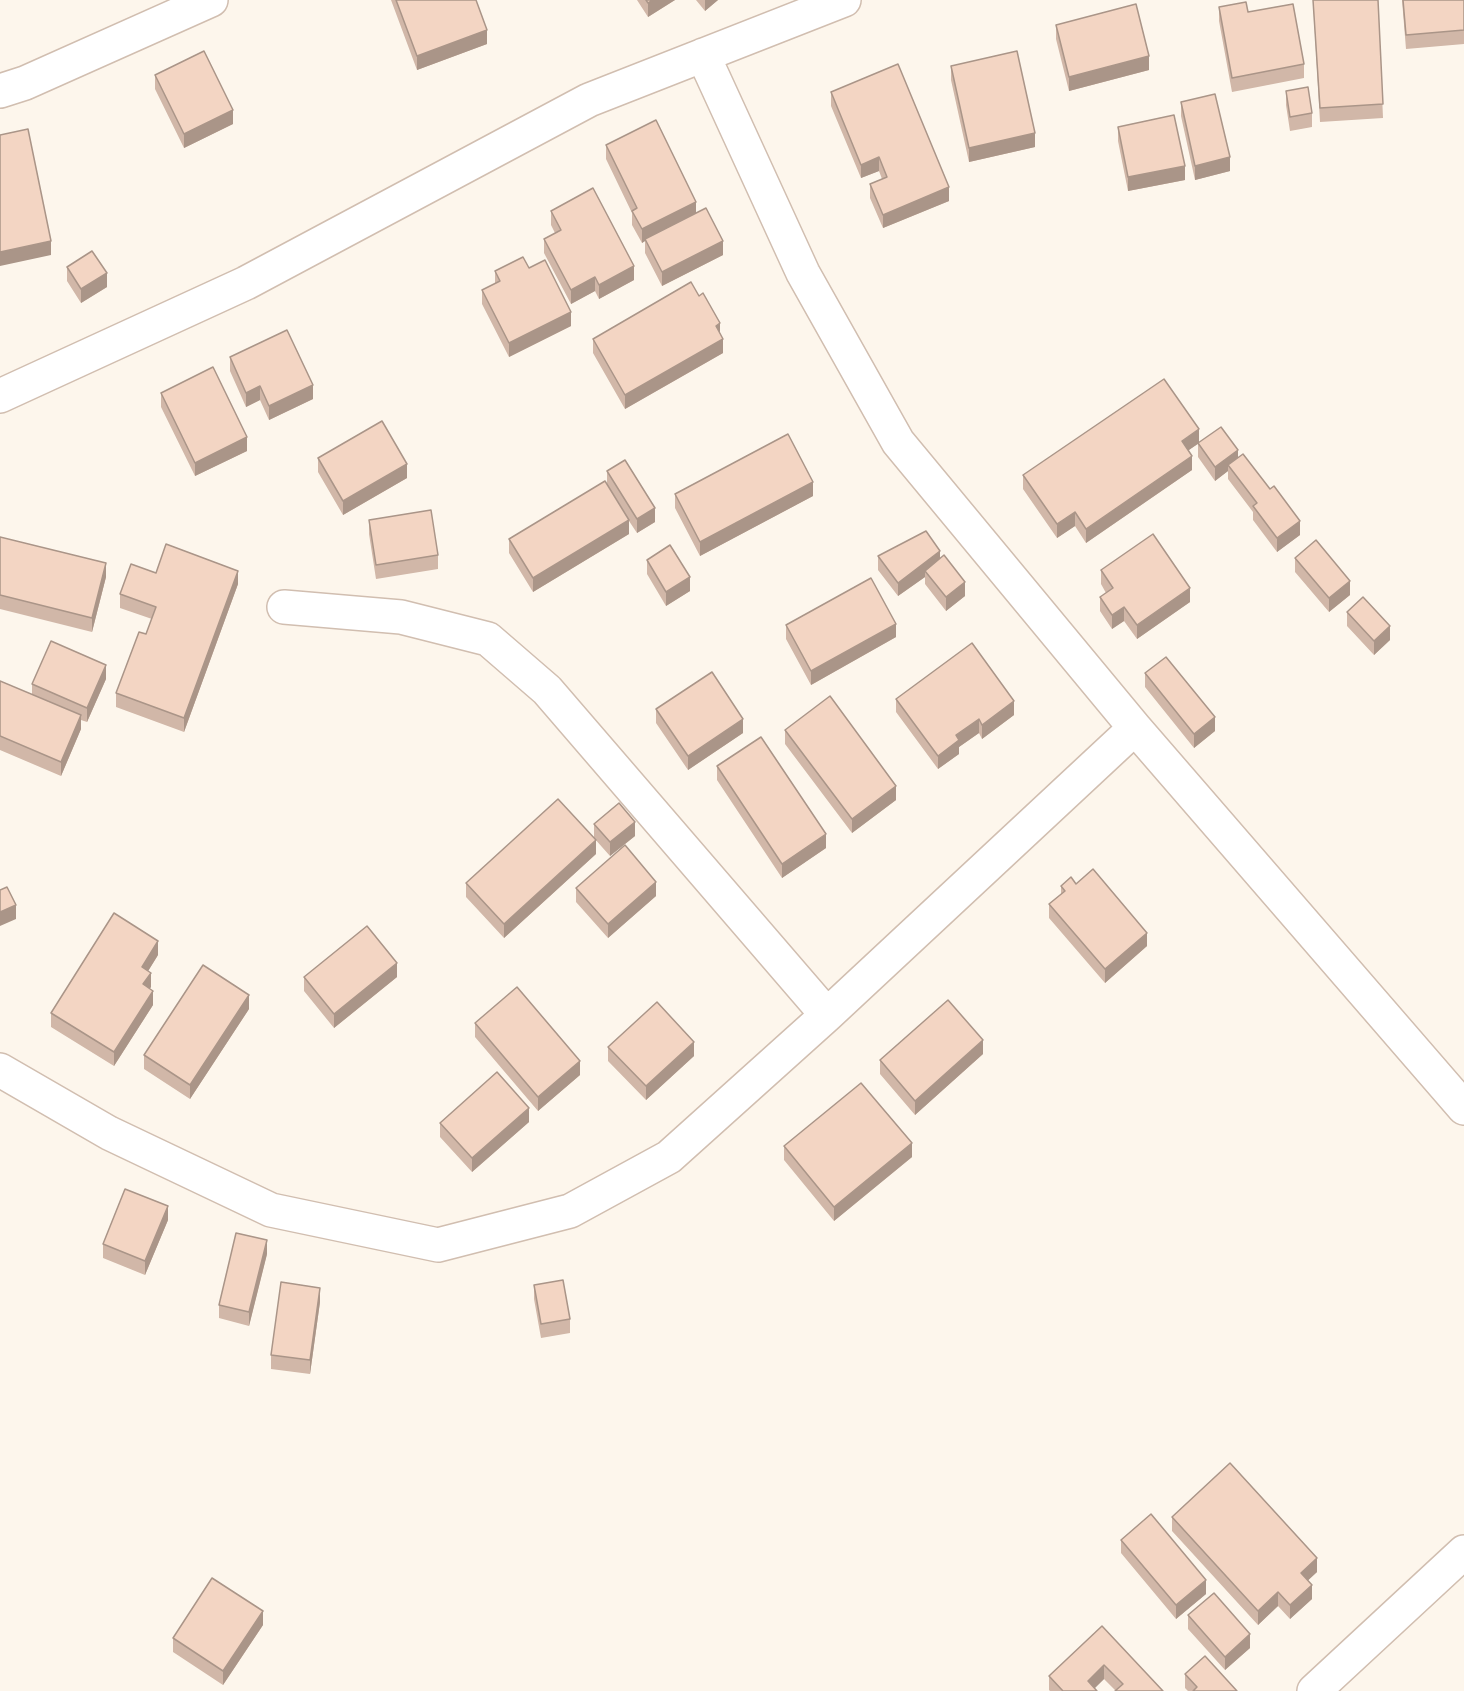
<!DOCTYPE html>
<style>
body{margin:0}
canvas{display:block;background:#fdf6ec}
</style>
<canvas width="1464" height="1691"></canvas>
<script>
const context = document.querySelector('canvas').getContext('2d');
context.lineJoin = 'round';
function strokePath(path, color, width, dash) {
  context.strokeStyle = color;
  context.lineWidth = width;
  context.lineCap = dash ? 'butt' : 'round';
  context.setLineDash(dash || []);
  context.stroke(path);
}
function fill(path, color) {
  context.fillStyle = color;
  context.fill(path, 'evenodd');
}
const minor = new Path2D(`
 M 703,55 L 803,273 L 898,442 L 1135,728 L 1464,1108
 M 0,91 L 25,83 L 211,0
 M 0,396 L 246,283 L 589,100 L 844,0
 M 284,607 L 401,617 L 488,639 L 547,690 L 827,1015
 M 0,1070 L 109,1133 L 271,1210 L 438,1245 L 570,1211 L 669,1157 L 827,1015 L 1135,728
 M 1314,1691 L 1464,1552`);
const wall = new Path2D(`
 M 391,0 L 476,0 L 487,44 L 417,70 Z
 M 637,0 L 675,0 L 648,17 Z
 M 696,0 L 718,0 L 705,11 Z
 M 1313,0 L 1378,0 L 1383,118 L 1320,122 Z
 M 1402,0 L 1464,0 L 1464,44 L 1406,49 Z
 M 1219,7 L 1248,12 L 1304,64 L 1304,78 L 1232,92 L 1219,21 Z
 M 1056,25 L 1149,70 L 1069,91 L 1056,39 Z
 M 951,66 L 1035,147 L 969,162 L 951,80 Z
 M 155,75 L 233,124 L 184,148 L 155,89 Z
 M 1286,91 L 1312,113 L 1312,127 L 1290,131 L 1286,105 Z
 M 831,92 L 949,201 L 883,228 L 870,198 L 870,184 L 882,179 L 879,171 L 861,178 L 831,106 Z
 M 1181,102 L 1230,171 L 1195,180 L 1181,116 Z
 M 1118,127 L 1185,180 L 1128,191 L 1118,141 Z
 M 606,145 L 696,213 L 723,255 L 662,286 L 645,253 L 645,241 L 642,243 L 632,225 L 632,213 L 606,159 Z
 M 551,211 L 634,280 L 599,299 L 595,291 L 571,304 L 544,253 L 544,239 L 555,233 L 551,225 Z
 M 67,267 L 107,287 L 81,303 L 67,281 Z
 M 529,268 L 571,326 L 509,357 L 482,304 L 482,290 L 495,284 L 495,271 Z
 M 699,296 L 720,334 L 723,353 L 625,409 L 593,353 L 593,339 Z
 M 230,357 L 313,399 L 269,420 L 260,400 L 246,407 L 230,371 Z
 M 161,393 L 247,451 L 195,476 L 161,407 Z
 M 1199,443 L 1238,457 L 1300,535 L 1277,552 L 1253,520 L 1253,512 L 1228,479 L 1228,471 L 1215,481 L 1198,457 L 1198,444 L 1188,450 L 1192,470 L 1086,543 L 1075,526 L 1057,538 L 1023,489 L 1023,475 Z
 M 318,458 L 407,478 L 343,515 L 318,472 Z
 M 607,471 L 655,522 L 637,533 L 629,521 L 629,534 L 533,592 L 509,553 L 509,539 L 607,483 Z
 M 675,494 L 813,496 L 700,556 L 675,508 Z
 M 369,520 L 438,555 L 438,569 L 376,579 L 369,534 Z
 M 0,537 L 106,577 L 92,632 L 0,609 Z
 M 878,556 L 940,558 L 965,596 L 946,611 L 925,584 L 925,577 L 898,596 L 878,570 Z
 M 1295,558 L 1350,595 L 1329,612 L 1295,572 Z
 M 647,560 L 690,591 L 666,606 L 647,574 Z
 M 1101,570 L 1190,602 L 1137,639 L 1124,621 L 1112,629 L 1100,611 L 1100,597 L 1106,593 L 1101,584 Z
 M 156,573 L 238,584 L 184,732 L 116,707 L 116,693 L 146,634 L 152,619 L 120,608 L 120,594 Z
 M 1347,612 L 1390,640 L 1374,655 L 1347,626 Z
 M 786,625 L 896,637 L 811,685 L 786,639 Z
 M 1145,673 L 1215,731 L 1194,748 L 1145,687 Z
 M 106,679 L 87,722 L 81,720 L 81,729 L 61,776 L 0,750 L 0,681 L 32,695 L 32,684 Z
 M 896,699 L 1014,715 L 982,739 L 979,733 L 959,747 L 959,754 L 938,769 L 896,712 Z
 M 656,709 L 743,733 L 688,770 L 656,723 Z
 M 785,730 L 896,800 L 852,833 L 785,744 Z
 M 717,766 L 826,848 L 782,878 L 717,780 Z
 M 594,824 L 635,836 L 610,856 L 594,838 Z
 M 596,854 L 504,938 L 466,897 L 466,883 Z
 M 1076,884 L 1147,946 L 1105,983 L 1049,918 L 1049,904 L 1061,894 L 1061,886 Z
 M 576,888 L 656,896 L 608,938 L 576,902 Z
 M 158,955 L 148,971 L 151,987 L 150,988 L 153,1005 L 114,1066 L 51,1027 L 51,1013 Z
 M 304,977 L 397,977 L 334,1028 L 304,991 Z
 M 249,1009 L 190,1099 L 144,1069 L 144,1055 Z
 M 475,1023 L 580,1075 L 538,1111 L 475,1037 Z
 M 608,1047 L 694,1056 L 646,1100 L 608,1061 Z
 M 983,1054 L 915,1115 L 880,1074 L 880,1060 Z
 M 529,1122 L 472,1172 L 440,1137 L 440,1123 Z
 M 784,1146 L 912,1157 L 834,1221 L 784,1160 Z
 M 168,1220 L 145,1275 L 103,1258 L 103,1244 Z
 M 267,1254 L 249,1326 L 219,1318 L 219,1305 Z
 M 534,1285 L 570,1319 L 570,1333 L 541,1338 L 534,1299 Z
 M 320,1302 L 310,1374 L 271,1369 L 271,1355 Z
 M 1172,1517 L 1317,1572 L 1308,1580 L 1312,1599 L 1290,1619 L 1278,1606 L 1258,1625 L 1172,1531 Z
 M 1121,1540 L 1206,1594 L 1176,1619 L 1121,1553 Z
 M 1188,1615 L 1250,1648 L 1225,1670 L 1188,1629 Z
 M 263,1625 L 223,1685 L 173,1652 L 173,1638 Z
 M 1102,1626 L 1163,1691 L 1116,1691 L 1104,1679 L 1094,1688 L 1097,1691 L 1050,1691 L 1049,1690 L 1049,1676 Z
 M 1185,1674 L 1237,1691 L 1188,1691 L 1185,1688 Z`);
const shadedWall = new Path2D(`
 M 653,0 L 675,0 L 648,17 L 648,3 Z
 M 705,0 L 718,0 L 705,11 Z
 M 487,30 L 487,44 L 417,70 L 417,56 Z
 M 1149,56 L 1149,70 L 1069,91 L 1069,77 Z
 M 233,110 L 233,124 L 184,148 L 184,134 Z
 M 1035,133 L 1035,147 L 969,162 L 969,148 Z
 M 879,157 L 879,171 L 861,178 L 861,165 Z
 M 1230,157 L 1230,171 L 1195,180 L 1195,166 Z
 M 1185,166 L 1185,180 L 1128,191 L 1128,177 Z
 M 949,187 L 949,201 L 883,228 L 883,215 Z
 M 696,202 L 696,216 L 645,239 L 645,241 L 642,243 L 642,229 Z
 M 51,241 L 51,255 L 0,266 L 0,252 Z
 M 723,241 L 723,255 L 662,286 L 662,272 Z
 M 634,266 L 634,280 L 599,299 L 599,285 Z
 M 107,273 L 107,287 L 81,303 L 81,289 Z
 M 595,277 L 595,291 L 571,304 L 571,290 Z
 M 571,312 L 571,326 L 509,357 L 509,343 Z
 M 720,323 L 720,337 L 716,326 Z
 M 723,339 L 723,353 L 625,409 L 625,395 Z
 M 313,385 L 313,399 L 269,420 L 269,406 Z
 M 260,386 L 260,400 L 246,407 L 246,393 Z
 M 1199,429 L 1199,443 L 1182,455 L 1182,441 Z
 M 247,437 L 247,451 L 195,476 L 195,463 Z
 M 1238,450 L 1238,464 L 1228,465 L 1228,471 L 1215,481 L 1215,467 Z
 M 1192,456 L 1192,470 L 1086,543 L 1086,529 Z
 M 407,464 L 407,478 L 343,515 L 343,501 Z
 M 813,482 L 813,496 L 700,556 L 700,542 Z
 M 655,508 L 655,522 L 637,533 L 637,519 Z
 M 1075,512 L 1075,526 L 1057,538 L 1057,524 Z
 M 629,520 L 629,534 L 533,592 L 533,578 Z
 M 1300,521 L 1300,535 L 1277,552 L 1277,538 Z
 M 940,551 L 940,565 L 925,571 L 925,577 L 898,596 L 898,583 Z
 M 106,563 L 106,577 L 92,632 L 92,618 Z
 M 238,571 L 238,584 L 184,732 L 184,718 Z
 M 690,577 L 690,591 L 666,606 L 666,592 Z
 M 1350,581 L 1350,595 L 1329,612 L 1329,598 Z
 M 965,582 L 965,596 L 946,611 L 946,597 Z
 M 1190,588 L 1190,602 L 1137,639 L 1137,625 Z
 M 1124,607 L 1124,621 L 1112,629 L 1112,615 Z
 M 896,624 L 896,637 L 811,685 L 811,671 Z
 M 1390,626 L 1390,640 L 1374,655 L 1374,641 Z
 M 106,665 L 106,679 L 87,722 L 87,708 Z
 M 1014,701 L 1014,715 L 982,739 L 982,725 Z
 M 81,715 L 81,729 L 61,776 L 61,762 Z
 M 1215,717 L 1215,731 L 1194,748 L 1194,734 Z
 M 743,719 L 743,733 L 688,770 L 688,756 Z
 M 979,719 L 979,733 L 959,747 L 959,754 L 938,769 L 938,756 L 956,735 Z
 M 896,786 L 896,800 L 852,833 L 852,819 Z
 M 635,822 L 635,836 L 610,856 L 610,842 Z
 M 826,834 L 826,848 L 782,878 L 782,864 Z
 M 596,840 L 596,854 L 504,938 L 504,924 Z
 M 656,882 L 656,896 L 608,938 L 608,924 Z
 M 16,905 L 16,919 L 0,926 L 0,912 Z
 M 1147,933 L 1147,946 L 1105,983 L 1105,969 Z
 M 158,941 L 158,955 L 142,981 L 142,967 Z
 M 397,963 L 397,977 L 334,1028 L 334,1014 Z
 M 151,973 L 151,987 L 143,998 L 143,984 Z
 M 153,991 L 153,1005 L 114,1066 L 114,1052 Z
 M 249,995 L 249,1009 L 190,1099 L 190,1085 Z
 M 983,1040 L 983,1054 L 915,1115 L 915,1101 Z
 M 694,1042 L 694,1056 L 646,1100 L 646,1086 Z
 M 580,1061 L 580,1075 L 538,1111 L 538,1097 Z
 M 529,1108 L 529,1122 L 472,1172 L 472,1158 Z
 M 912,1143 L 912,1157 L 834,1221 L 834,1207 Z
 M 168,1206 L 168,1220 L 145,1275 L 145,1261 Z
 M 267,1240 L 267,1254 L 249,1326 L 249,1312 Z
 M 320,1288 L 320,1302 L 310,1374 L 310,1360 Z
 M 1317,1558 L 1317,1572 L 1301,1587 L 1301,1573 Z
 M 1206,1580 L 1206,1594 L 1176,1619 L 1176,1605 Z
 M 1312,1585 L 1312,1599 L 1290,1619 L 1290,1605 Z
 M 1278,1592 L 1278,1606 L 1258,1625 L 1258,1611 Z
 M 263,1611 L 263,1625 L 223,1685 L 223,1671 Z
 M 1250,1634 L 1250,1648 L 1225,1670 L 1225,1657 Z
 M 1104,1665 L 1104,1679 L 1092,1691 L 1088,1681 Z`);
const building = new Path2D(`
 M 396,0 L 476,0 L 487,30 L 417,56 Z
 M 646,0 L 653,0 L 648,3 Z
 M 1313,0 L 1378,0 L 1383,104 L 1320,108 Z
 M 1403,0 L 1464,0 L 1464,30 L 1406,35 Z
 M 1246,2 L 1248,12 L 1293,4 L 1304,64 L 1232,78 L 1219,7 Z
 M 1136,4 L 1149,56 L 1069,77 L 1056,25 Z
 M 204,51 L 233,110 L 184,134 L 155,75 Z
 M 1017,51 L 1035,133 L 969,148 L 951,66 Z
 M 898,64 L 949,187 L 883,215 L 870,184 L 887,177 L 879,157 L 861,165 L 831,92 Z
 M 1308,87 L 1312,113 L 1290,117 L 1286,91 Z
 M 1215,94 L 1230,157 L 1195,166 L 1181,102 Z
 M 1174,115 L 1185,166 L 1128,177 L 1118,127 Z
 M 656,120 L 696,202 L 642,229 L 632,211 L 637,208 L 606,145 Z
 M 28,129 L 51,241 L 0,252 L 0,135 Z
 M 593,188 L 634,266 L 599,285 L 595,277 L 571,290 L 544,239 L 561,230 L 551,211 Z
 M 706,208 L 723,241 L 662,272 L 645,239 Z
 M 92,251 L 107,273 L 81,289 L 67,267 Z
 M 523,257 L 529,268 L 545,260 L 571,312 L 509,343 L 482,290 L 500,281 L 495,271 Z
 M 691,282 L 699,296 L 703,293 L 720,323 L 716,326 L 723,339 L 625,395 L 593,339 Z
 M 287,330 L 313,385 L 269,406 L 260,386 L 246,393 L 230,357 Z
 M 213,367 L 247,437 L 195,463 L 161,393 Z
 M 1164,379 L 1199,429 L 1182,441 L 1192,456 L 1086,529 L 1075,512 L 1057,524 L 1023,475 Z
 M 382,421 L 407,464 L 343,501 L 318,458 Z
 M 1221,427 L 1238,450 L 1215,467 L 1198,443 Z
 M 788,434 L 813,482 L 700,542 L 675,494 Z
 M 1243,454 L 1270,489 L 1274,486 L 1300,521 L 1277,538 L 1253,506 L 1257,503 L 1228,465 Z
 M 625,460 L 655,508 L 637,519 L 607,471 Z
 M 605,481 L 629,520 L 533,578 L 509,539 Z
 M 431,510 L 438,555 L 376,565 L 369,520 Z
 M 926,531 L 940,551 L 898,583 L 878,556 Z
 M 1153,534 L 1190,588 L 1137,625 L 1124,607 L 1112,615 L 1100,597 L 1113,588 L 1101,570 Z
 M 0,537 L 106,563 L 92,618 L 0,595 Z
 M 1316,540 L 1350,581 L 1329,598 L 1295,558 Z
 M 166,544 L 238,571 L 184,718 L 116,693 L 139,632 L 146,634 L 156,607 L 120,594 L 131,564 L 156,573 Z
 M 670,545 L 690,577 L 666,592 L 647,560 Z
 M 944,555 L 965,582 L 946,597 L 925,571 Z
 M 871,578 L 896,624 L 811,671 L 786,625 Z
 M 1363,597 L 1390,626 L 1374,641 L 1347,612 Z
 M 51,641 L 106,665 L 87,708 L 32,684 Z
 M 972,643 L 1014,701 L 982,725 L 979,719 L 956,735 L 959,740 L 938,756 L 896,699 Z
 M 1166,657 L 1215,717 L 1194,734 L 1145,673 Z
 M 712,672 L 743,719 L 688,756 L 656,709 Z
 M 0,681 L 81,715 L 61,762 L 0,736 Z
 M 830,696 L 896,786 L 852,819 L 785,730 Z
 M 761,737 L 826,834 L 782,864 L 717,766 Z
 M 558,799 L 596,840 L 504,924 L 466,883 Z
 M 619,803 L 635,822 L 610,842 L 594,824 Z
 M 625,845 L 656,882 L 608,924 L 576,888 Z
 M 1093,869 L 1147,933 L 1105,969 L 1049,904 L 1065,891 L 1061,886 L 1071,877 L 1076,884 Z
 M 7,887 L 16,905 L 0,912 L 0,890 Z
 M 114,913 L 158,941 L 142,967 L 151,973 L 143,984 L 153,991 L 114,1052 L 51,1013 Z
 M 367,926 L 397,963 L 334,1014 L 304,977 Z
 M 203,965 L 249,995 L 190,1085 L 144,1055 Z
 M 517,987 L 580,1061 L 538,1097 L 475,1023 Z
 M 948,1000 L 983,1040 L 915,1101 L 880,1060 Z
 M 657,1002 L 694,1042 L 646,1086 L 608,1047 Z
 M 497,1072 L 529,1108 L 472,1158 L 440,1123 Z
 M 861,1083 L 912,1143 L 834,1207 L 784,1146 Z
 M 125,1189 L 168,1206 L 145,1261 L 103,1244 Z
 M 236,1233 L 267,1240 L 249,1312 L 219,1305 Z
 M 563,1280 L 570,1319 L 541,1324 L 534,1285 Z
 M 281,1282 L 320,1288 L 310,1360 L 271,1355 Z
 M 1230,1463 L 1317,1558 L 1301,1573 L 1312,1585 L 1290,1605 L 1278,1592 L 1258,1611 L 1172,1517 Z
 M 1151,1514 L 1206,1580 L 1176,1605 L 1121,1540 Z
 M 212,1578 L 263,1611 L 223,1671 L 173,1638 Z
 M 1214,1593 L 1250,1634 L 1225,1657 L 1188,1615 Z
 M 1102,1626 L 1163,1691 L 1115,1691 L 1123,1684 L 1104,1665 L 1088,1681 L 1097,1691 L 1063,1691 L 1049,1676 Z
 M 1205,1656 L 1237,1691 L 1193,1691 L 1197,1687 L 1185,1674 Z`);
strokePath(minor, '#d1beb0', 36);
strokePath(minor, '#fff', 33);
fill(wall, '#d1b7a8');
fill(shadedWall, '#aa9588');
fill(building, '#f3d5c3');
strokePath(building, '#aa9588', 1.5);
</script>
